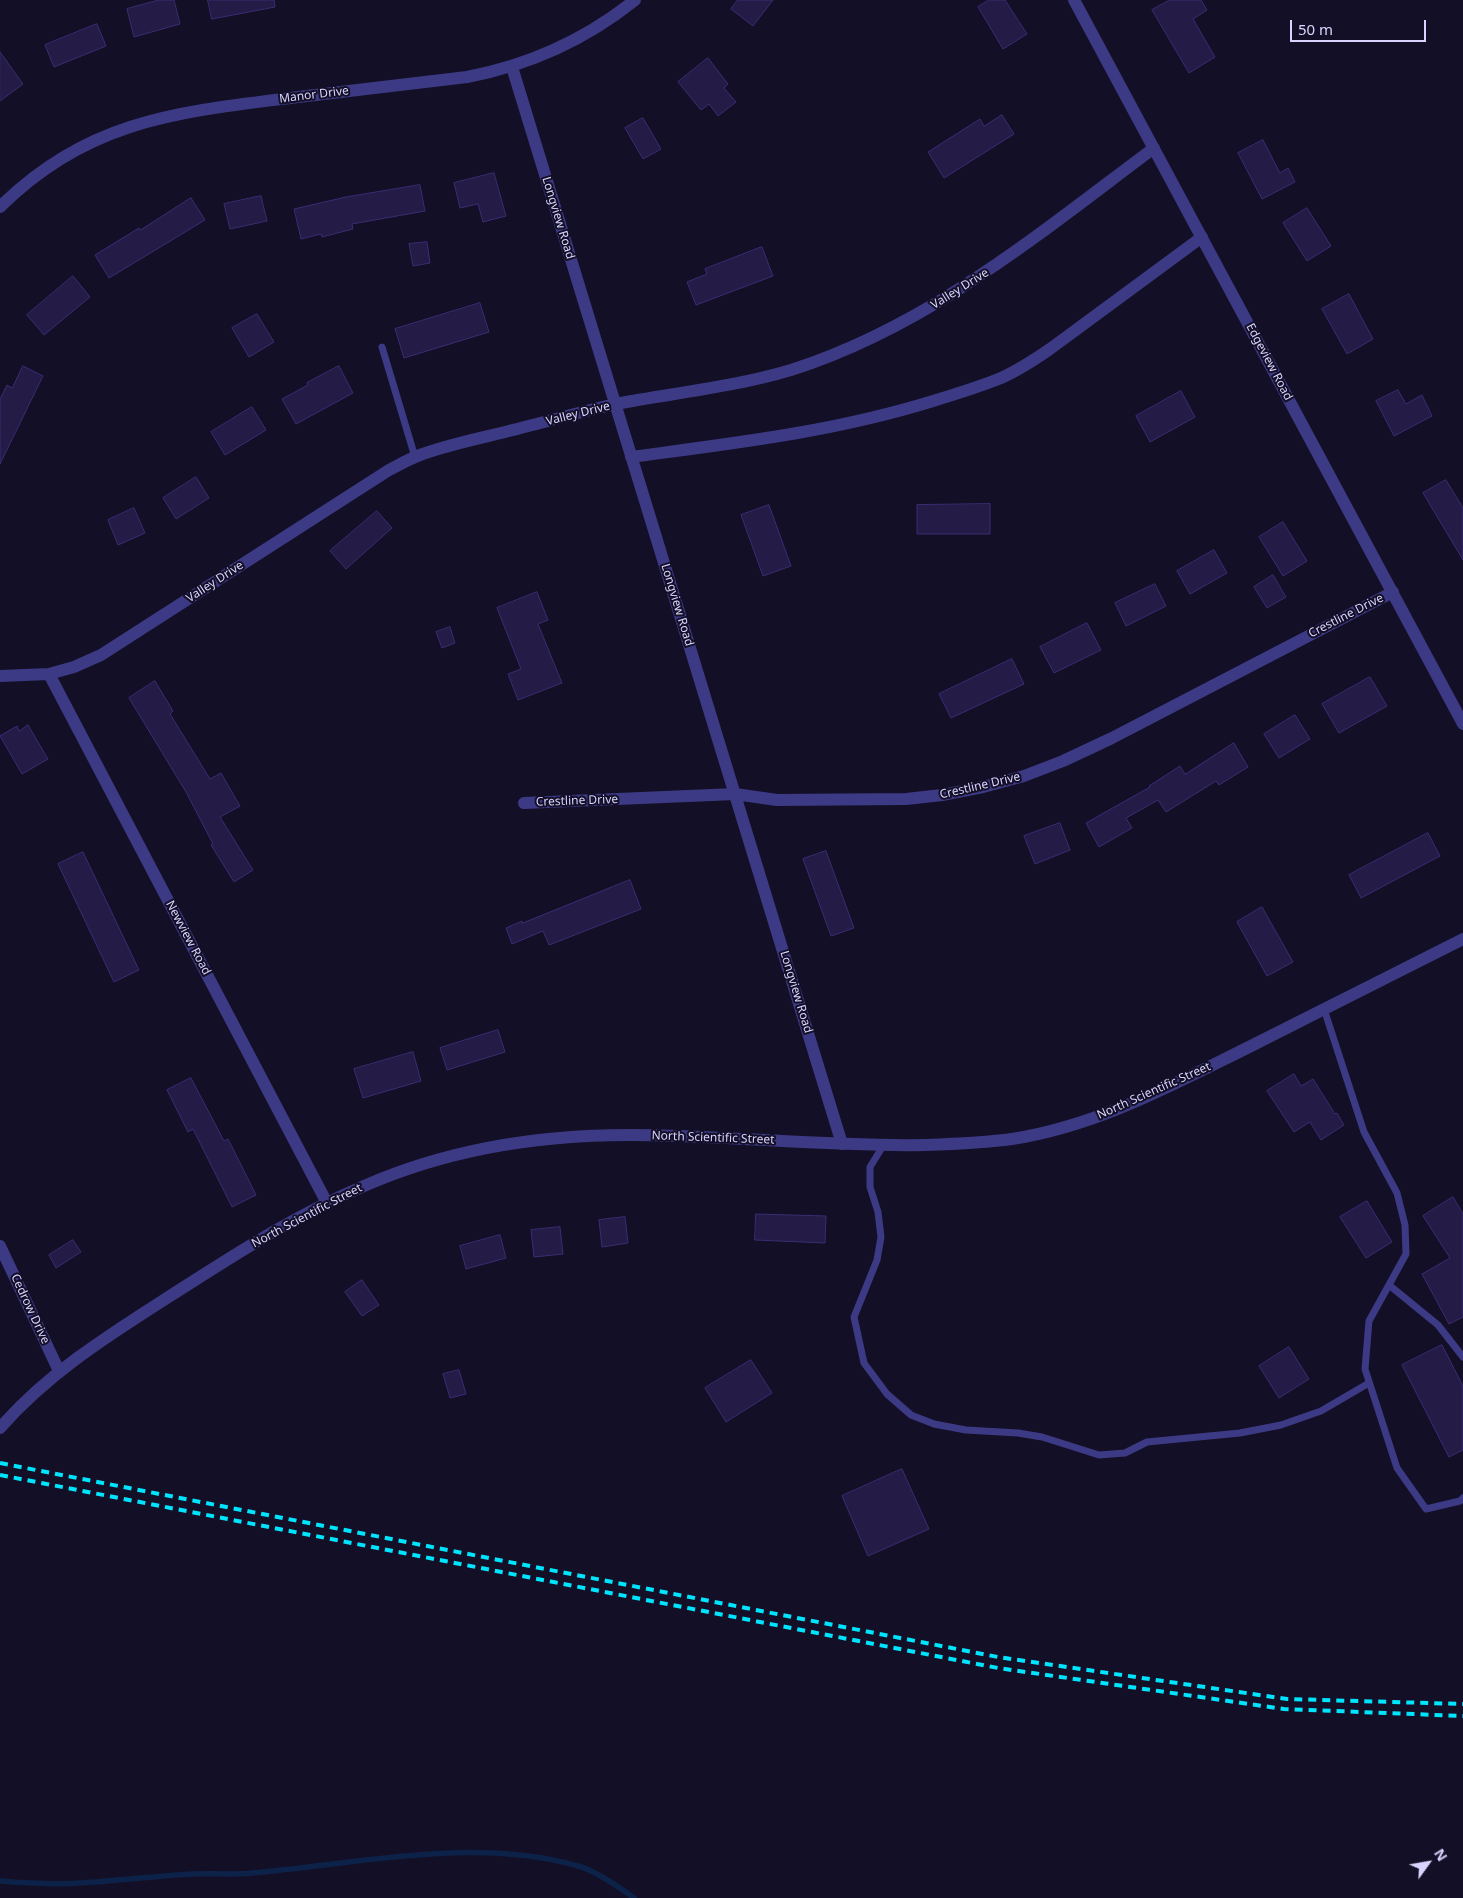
<!DOCTYPE html>
<style>
body{margin:0}
#map{position:relative;width:1463px;height:1898px;overflow:hidden;background:#130f26;font-family:"Noto Sans",sans-serif}
canvas{display:block}
.north{position:absolute;left:1403px;top:1838px;width:50px;height:50px;-webkit-text-stroke:4px #130f26;paint-order:stroke;rotate:58deg;font-size:14px;font-weight:700;line-height:20px;text-align:center;color:#d9d4ff}
.north::after{content:'';display:block;margin:auto;width:18px;height:22px;background:#d9d4ff;clip-path:polygon(50% 0,100% 100%,50% 72%,0 100%)}
.scale{position:absolute;left:1290px;top:20px;width:136px;height:22px;box-sizing:border-box;border:2px solid #d9d4ff;border-top:0;padding-left:6px;font-size:15px;line-height:18px;white-space:nowrap;color:#d9d4ff;-webkit-text-stroke:4px #130f26;paint-order:stroke}
</style>
<div id="map">
<canvas width="1463" height="1898"></canvas>
<div class="north">N</div>
<div class="scale">50 m</div>
</div>
<script>
const context = document.querySelector('canvas').getContext('2d');
context.lineJoin = 'round';
function strokePath(path, color, width, dash) {
  context.strokeStyle = color;
  context.lineWidth = width;
  context.lineCap = dash ? 'butt' : 'round';
  context.setLineDash(dash || []);
  context.stroke(path);
}
function fill(path, color) {
  context.fillStyle = color;
  context.fill(path, 'evenodd');
}
function drawText(font, color, halo, rows, align = 'center') {
  context.font = font + ' "Noto Sans",sans-serif';
  context.lineWidth = 4;
  context.setLineDash([]);
  context.textBaseline = 'middle';
  context.strokeStyle = halo;
  context.fillStyle = color;
  for (const [text, x, y, turn = 0] of rows) {
    context.save();
    context.translate(x, y);
    context.rotate((+turn || 0) * Math.PI / 180);
    context.textAlign = isNaN(turn) ? turn : align;
    if (halo) context.strokeText(text, 0, 0);
    context.fillText(text, 0, 0);
    context.restore();
  }
}
const stream = new Path2D(`
 M 0,1881 C 26,1883 53,1885 79,1883 C 117,1881 154,1876 192,1874 C 212,1873 232,1875 252,1873 C 357,1864 475,1836 578,1866 C 596,1871 619,1887 634,1898`);
const building = new Path2D(`
 M 159,0 L 174,0 L 180,24 L 134,37 L 127,9 Z
 M 208,0 L 274,0 L 275,7 L 212,19 Z
 M 738,0 L 773,0 L 753,26 L 731,9 Z
 M 989,0 L 1005,0 L 1027,34 L 1003,49 L 978,7 Z
 M 1170,0 L 1201,0 L 1207,10 L 1193,19 L 1215,57 L 1189,73 L 1152,10 Z
 M 97,24 L 106,46 L 54,67 L 45,45 Z
 M 0,52 L 23,84 L 0,101 Z
 M 708,58 L 728,84 L 724,88 L 736,102 L 718,116 L 709,104 L 701,110 L 678,82 Z
 M 1002,115 L 1014,134 L 944,178 L 928,152 L 980,119 L 984,126 Z
 M 643,118 L 661,149 L 643,159 L 625,128 Z
 M 1263,140 L 1280,173 L 1288,168 L 1295,182 L 1262,199 L 1238,153 Z
 M 494,173 L 506,216 L 483,222 L 478,204 L 460,208 L 454,183 Z
 M 420,185 L 425,211 L 352,224 L 353,229 L 322,237 L 321,234 L 301,239 L 294,209 L 346,197 Z
 M 261,196 L 267,221 L 230,229 L 224,204 Z
 M 191,198 L 205,220 L 109,278 L 95,255 L 139,228 L 140,230 Z
 M 1307,208 L 1331,246 L 1307,261 L 1283,223 Z
 M 427,242 L 430,263 L 413,266 L 409,244 Z
 M 762,247 L 773,276 L 696,305 L 687,282 L 707,274 L 705,269 Z
 M 73,276 L 90,297 L 44,335 L 27,315 Z
 M 1349,294 L 1373,339 L 1347,354 L 1322,309 Z
 M 480,303 L 489,332 L 404,358 L 395,329 Z
 M 257,314 L 274,342 L 249,357 L 232,328 Z
 M 23,366 L 43,376 L 0,464 L 0,399 L 7,385 L 12,388 Z
 M 339,366 L 353,393 L 296,424 L 282,399 L 308,385 L 307,383 Z
 M 1398,390 L 1406,404 L 1422,395 L 1432,416 L 1394,436 L 1376,401 Z
 M 1181,391 L 1195,417 L 1150,442 L 1136,416 Z
 M 252,407 L 266,430 L 225,455 L 211,432 Z
 M 196,477 L 209,498 L 176,519 L 163,498 Z
 M 1446,480 L 1463,508 L 1463,560 L 1423,493 Z
 M 990,504 L 990,534 L 917,534 L 917,505 Z
 M 769,505 L 791,566 L 763,576 L 741,515 Z
 M 134,508 L 145,533 L 118,545 L 108,520 Z
 M 377,511 L 392,528 L 346,569 L 330,551 Z
 M 1283,522 L 1307,561 L 1283,576 L 1259,537 Z
 M 1214,550 L 1227,573 L 1190,594 L 1177,571 Z
 M 1273,575 L 1286,597 L 1267,608 L 1254,587 Z
 M 1155,584 L 1166,606 L 1126,626 L 1115,603 Z
 M 537,592 L 548,620 L 538,624 L 562,683 L 518,700 L 508,674 L 521,669 L 497,608 Z
 M 1087,623 L 1101,650 L 1054,673 L 1040,647 Z
 M 450,627 L 455,643 L 442,648 L 436,632 Z
 M 1012,659 L 1024,684 L 951,718 L 939,694 Z
 M 1370,677 L 1387,706 L 1339,733 L 1322,704 Z
 M 155,681 L 173,711 L 170,714 L 210,779 L 221,773 L 240,806 L 220,817 L 253,870 L 234,882 L 211,845 L 213,844 L 186,792 L 129,698 Z
 M 1295,715 L 1310,739 L 1279,758 L 1264,734 Z
 M 28,725 L 48,759 L 22,774 L 0,736 L 17,726 L 19,731 Z
 M 1234,743 L 1248,767 L 1219,785 L 1216,781 L 1166,812 L 1158,800 L 1126,818 L 1132,828 L 1099,847 L 1086,823 L 1150,787 L 1149,786 L 1180,766 L 1185,774 Z
 M 1060,823 L 1070,850 L 1035,864 L 1024,836 Z
 M 1428,833 L 1440,856 L 1361,898 L 1349,875 Z
 M 826,851 L 854,928 L 831,936 L 803,859 Z
 M 83,852 L 139,970 L 114,982 L 58,864 Z
 M 630,880 L 641,909 L 549,945 L 543,931 L 512,944 L 506,928 L 522,921 L 522,923 Z
 M 1262,907 L 1293,962 L 1267,976 L 1237,922 Z
 M 498,1030 L 505,1052 L 447,1070 L 440,1048 Z
 M 413,1052 L 421,1081 L 363,1098 L 354,1069 Z
 M 1294,1074 L 1301,1086 L 1313,1079 L 1335,1114 L 1337,1113 L 1344,1125 L 1321,1140 L 1310,1122 L 1294,1132 L 1267,1091 Z
 M 191,1078 L 224,1141 L 228,1139 L 256,1195 L 232,1207 L 193,1129 L 188,1132 L 167,1090 Z
 M 1453,1197 L 1463,1214 L 1463,1317 L 1449,1324 L 1422,1274 L 1450,1258 L 1423,1216 Z
 M 1367,1201 L 1392,1242 L 1366,1258 L 1340,1217 Z
 M 756,1214 L 826,1216 L 825,1243 L 755,1240 Z
 M 625,1217 L 628,1243 L 602,1247 L 599,1220 Z
 M 560,1227 L 563,1254 L 534,1257 L 531,1230 Z
 M 500,1235 L 506,1258 L 466,1269 L 460,1246 Z
 M 73,1240 L 81,1252 L 56,1268 L 49,1255 Z
 M 362,1280 L 379,1305 L 362,1316 L 345,1292 Z
 M 1442,1345 L 1463,1386 L 1463,1450 L 1449,1457 L 1402,1365 Z
 M 1289,1347 L 1309,1379 L 1279,1398 L 1259,1366 Z
 M 751,1360 L 772,1393 L 726,1422 L 705,1388 Z
 M 459,1370 L 466,1394 L 450,1398 L 443,1374 Z
 M 902,1469 L 929,1529 L 868,1556 L 842,1496 Z`);
const service = new Path2D(`
 M 382,347 L 415,457
 M 1324,1009 L 1364,1132 L 1397,1193 L 1405,1225 L 1406,1254 L 1369,1321 L 1365,1369 L 1397,1468 L 1426,1509 L 1460,1501 L 1463,1498
 M 883,1146 L 870,1167 L 870,1187 L 878,1212 L 881,1237 L 877,1260 L 854,1317 L 864,1363 L 887,1394 L 911,1415 L 934,1424 L 966,1430 L 1018,1433 L 1042,1437 L 1099,1455 L 1125,1453 L 1147,1442 L 1240,1433 L 1281,1425 L 1321,1411 L 1369,1383
 M 1389,1285 L 1438,1325 L 1463,1357`);
const minor = new Path2D(`
 M 1074,0 L 1463,724
 M 512,67 L 842,1144
 M 631,457 C 735,443 833,432 933,401 C 956,394 979,387 1001,378 C 1019,370 1034,360 1050,349 L 1202,237
 M 49,674 L 327,1203
 M 0,676 L 49,674 L 74,667 L 101,655 L 389,470 C 399,465 409,459 420,455 C 447,445 477,439 505,432 C 542,423 579,412 616,404 C 674,393 734,387 791,370 C 929,326 1040,233 1154,148
 M 524,803 L 735,794 L 777,800 L 906,799 L 942,795 L 983,787 L 1024,776 L 1063,761 L 1112,738 L 1393,592`);
const tertiary = new Path2D(`
 M 0,207 C 86,121 176,112 290,98 C 349,91 408,84 467,77 C 530,65 585,40 635,0
 M 0,1246 L 59,1371
 M 0,1428 C 48,1373 109,1335 170,1296 C 233,1256 295,1215 364,1186 C 446,1150 539,1135 629,1135 C 727,1135 826,1147 924,1145 C 953,1144 983,1143 1012,1139 C 1097,1126 1172,1085 1249,1047 C 1320,1011 1392,975 1463,939`);
const rail = new Path2D(`
 M 0,1463 L 998,1657 L 1287,1699 L 1463,1704
 M 0,1475 L 998,1668 L 1284,1709 L 1463,1716`);
const streetNames = [
 ["Manor Drive",314,95,-7],
 ["Longview Road",558,218,73],
 ["Valley Drive",960,289,-32],
 ["Edgeview Road",1269,362,62],
 ["Valley Drive",578,414,-14],
 ["Valley Drive",215,582,-33],
 ["Longview Road",677,605,73],
 ["Crestline Drive",1346,616,-27],
 ["Crestline Drive",980,786,-13],
 ["Crestline Drive",577,801,-2],
 ["Newview Road",188,938,62],
 ["Longview Road",796,992,73],
 ["North Scientific Street",1154,1091,-24],
 ["North Scientific Street",713,1138,2],
 ["North Scientific Street",307,1216,-28],
 ["Cedrow Drive",30,1309,65]
];
strokePath(stream, '#0c2248', 5.5);
fill(building, '#241b47');
strokePath(building, '#3b2d73', 1);
strokePath(service, '#3d3a85', 7);
strokePath(minor, '#3d3a85', 12);
strokePath(tertiary, '#3d3a85', 12);
strokePath(rail, '#00e5ff', 4, [8, 6]);
drawText('12px', '#d9d4ff', '#130f26', streetNames);
</script>
